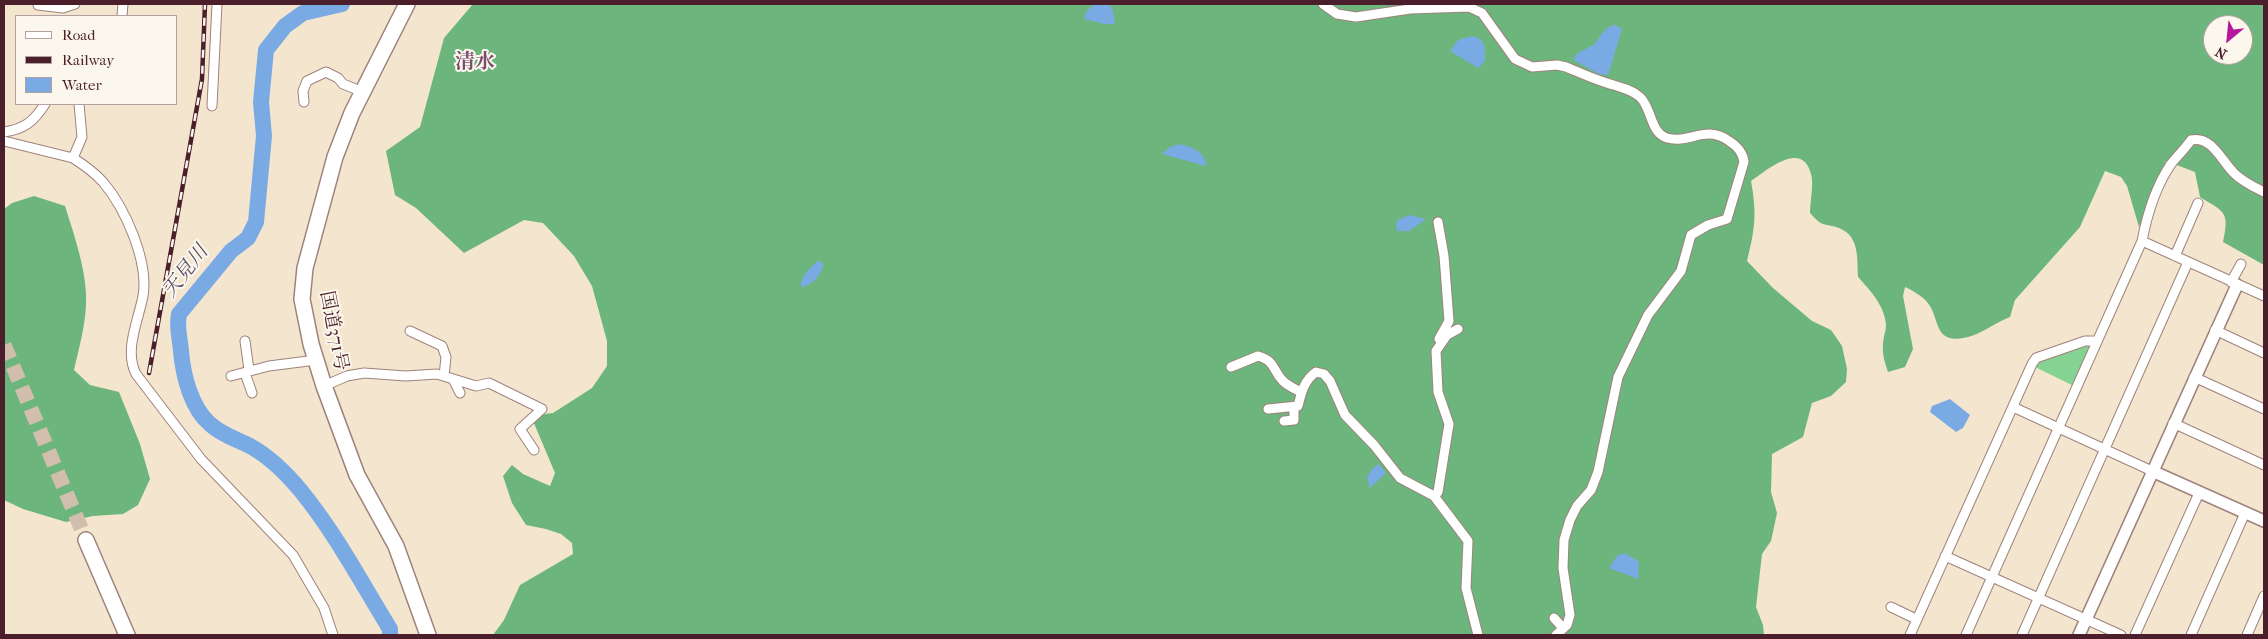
<!DOCTYPE html>
<meta charset="utf-8">
<style>
body{margin:0}
#map{position:relative;width:2268px;height:639px;overflow:hidden;background:#f4e6ce;font-family:"IM FELL French Canon",serif}
canvas{display:block}
.frame{position:absolute;inset:0;border:5px solid #4a1f2b;pointer-events:none}
.legend{position:absolute;left:15px;top:15px;width:162px;height:90px;box-sizing:border-box;background:#fbf7ec;border:1px solid #b4a19f;margin:0;padding:6px 9px;list-style:none;font-size:15px;color:#4a1f2b}
.legend li{display:flex;align-items:center;gap:10px;height:25px}
.legend b{width:25px;border:1px solid #b4a19f}
.north{position:absolute;left:2203px;top:15px;width:50px;height:50px;box-sizing:border-box;background:#fbf7ec;border:1px solid #b4a19f;border-radius:50%;rotate:208deg;font-size:14px;font-weight:700;line-height:20px;text-align:center;color:#4a1f2b}
.north::after{content:'';display:block;margin:auto;width:18px;height:22px;background:#b5179e;clip-path:polygon(50% 0,100% 100%,50% 72%,0 100%)}
</style>
<div id="map">
<canvas width="2268" height="639"></canvas>
<div class="frame"></div>
<ul class="legend">
<li><b style="height:6px;background:#fff"></b>Road</li>
<li><b style="height:6px;background:#4a1f2b"></b>Railway</li>
<li><b style="height:14px;background:#7aaae4"></b>Water</li>
</ul>
<div class="north">N</div>
</div>
<script>
const context = document.querySelector('canvas').getContext('2d');
context.lineJoin = 'round';
function fill(path, color) {
  context.fillStyle = color;
  context.fill(path, 'evenodd');
}
function strokePath(path, color, width, dash) {
  context.strokeStyle = color;
  context.lineWidth = width;
  context.lineCap = dash ? 'butt' : 'round';
  context.setLineDash(dash || []);
  context.stroke(path);
}
function drawText(font, color, halo, rows, align = 'center') {
  context.font = font + ' "IM FELL French Canon","Noto Serif JP",serif';
  context.lineWidth = 4;
  context.setLineDash([]);
  context.textBaseline = 'middle';
  context.strokeStyle = halo;
  context.fillStyle = color;
  for (const [text, x, y, turn = 0] of rows) {
    context.save();
    context.translate(x, y);
    context.rotate((+turn || 0) * Math.PI / 180);
    context.textAlign = isNaN(turn) ? turn : align;
    if (halo) context.strokeText(text, 0, 0);
    context.fillText(text, 0, 0);
    context.restore();
  }
}
const green = new Path2D(`
 M 2095,342 L 2076,387 L 2037,368 L 2034,364 L 2044,356 Z`);
const forest = new Path2D(`
 M 473,4 L 2264,4 L 2264,265 L 2223,242 C 2230,211 2224,212 2200,197 L 2195,172 L 2166,161 L 2139,227 L 2127,186 L 2121,177 L 2105,171 L 2080,227 L 2015,300 L 2010,317 C 1996,322 1983,333 1968,337 C 1932,346 1941,318 1927,302 C 1922,296 1912,290 1905,287 L 1903,296 L 1913,349 L 1905,367 L 1888,372 C 1885,363 1882,354 1883,344 C 1883,338 1886,331 1886,325 C 1885,306 1870,290 1858,277 C 1857,258 1860,234 1836,227 C 1820,223 1822,226 1810,213 C 1810,202 1814,184 1811,174 C 1802,139 1766,171 1751,181 C 1757,214 1755,229 1747,261 L 1773,288 L 1812,321 L 1831,330 L 1842,346 L 1847,369 L 1846,382 L 1831,396 L 1812,403 L 1803,437 L 1772,454 L 1771,492 L 1777,513 L 1771,541 L 1762,554 L 1756,607 L 1763,625 L 1764,635 L 493,635 L 504,620 L 520,585 L 573,554 L 572,543 L 561,534 L 546,529 L 526,525 L 512,503 L 503,476 L 512,465 L 523,474 L 550,486 L 555,473 L 531,416 L 553,413 L 592,388 L 607,366 L 607,341 L 592,286 L 574,256 L 543,223 L 524,220 L 464,253 L 416,208 L 395,195 L 386,151 L 420,127 L 444,38 ZM 2213,25 L 2243,25 L 2243,55 L 2213,55 Z
 M 34,196 L 65,206 C 74,235 88,274 86,305 C 85,327 79,348 74,370 L 90,385 L 119,392 L 140,444 L 150,479 L 138,505 L 123,514 L 93,516 L 66,522 L 23,509 L 4,500 L 4,209 L 12,203 Z`);
const water = new Path2D(`
 M 1094,4 L 1106,4 L 1112,7 L 1115,24 L 1105,24 L 1084,19 L 1086,12 Z
 M 1615,25 L 1622,29 L 1608,75 L 1599,74 L 1575,61 L 1574,58 C 1579,50 1587,50 1594,44 C 1602,36 1603,27 1615,25 Z
 M 1472,36 C 1487,39 1485,49 1485,61 L 1478,68 L 1450,51 L 1458,40 Z
 M 1180,144 C 1192,147 1206,152 1206,166 L 1162,154 L 1170,147 Z
 M 1409,215 L 1426,219 L 1409,231 L 1397,231 L 1396,224 L 1398,220 Z
 M 818,261 L 823,263 C 823,274 812,286 801,287 C 800,278 810,267 818,261 Z
 M 1950,399 L 1970,415 L 1963,428 L 1956,432 L 1930,412 L 1932,406 Z
 M 1379,464 L 1386,473 L 1370,488 L 1367,477 L 1373,468 Z
 M 1625,553 L 1639,562 L 1638,579 L 1609,568 L 1618,555 Z`);
const river = new Path2D(`
 M 342,4 L 303,13 L 285,26 L 266,50 L 261,102 L 264,136 L 256,222 L 248,238 L 231,251 L 179,314 C 176,327 180,338 181,351 C 183,375 191,408 210,424 C 222,435 236,439 250,446 C 270,457 287,474 301,491 C 336,534 361,582 390,629 L 390,635`);
const trunkTunnel = new Path2D(`
 M 4,345 L 86,540`);
const minor = new Path2D(`
 M 1323,4 L 1337,14 L 1356,17 L 1410,9 L 1469,7 L 1482,13 L 1515,59 L 1532,67 L 1557,65 L 1566,67 C 1578,72 1589,77 1601,81 C 1614,86 1630,88 1640,97 C 1652,108 1650,133 1667,138 C 1690,144 1706,124 1729,141 C 1737,146 1743,152 1744,162 L 1727,219 L 1708,225 L 1691,235 L 1681,271 L 1648,315 L 1618,377 L 1598,472 L 1591,490 L 1577,506 L 1570,520 L 1564,540 L 1563,568 L 1570,615 L 1567,625 L 1556,635
 M 38,5 L 63,8 L 75,4
 M 122,16 L 123,4
 M 304,102 L 303,91 L 307,81 L 326,72 L 338,78 L 343,84 L 363,92
 M 79,104 L 82,137 L 73,158 C 84,165 94,172 103,182 C 125,208 149,261 143,296 C 138,322 124,350 136,374 L 201,459 L 293,555 L 324,608 L 333,635
 M 212,106 L 217,4
 M 4,132 C 25,129 34,121 45,104
 M 4,141 L 73,158
 M 1438,222 L 1444,256 L 1449,321 L 1439,339
 M 2142,241 L 2264,296
 M 2175,256 L 2198,203
 M 2231,282 L 2241,264
 M 2215,330 L 2264,353
 M 410,331 L 442,346 L 446,357 L 444,376
 M 245,341 L 249,370
 M 1231,367 L 1258,356 C 1276,361 1272,370 1283,381 C 1288,386 1295,389 1301,392
 M 245,373 L 252,393
 M 231,376 L 269,366 L 316,360
 M 2194,377 L 2264,409
 M 453,379 L 460,393
 M 324,386 L 347,376 L 364,373 L 406,376 L 437,374 L 476,386 L 489,383 L 542,409 L 520,429 L 534,450
 M 2013,407 L 2152,471
 M 1268,409 L 1298,406 C 1301,394 1304,380 1316,372 L 1324,374 L 1330,381 L 1345,415 L 1374,445 L 1400,478 L 1434,496 L 1468,541 L 1466,588 L 1478,635
 M 1284,421 L 1294,420 L 1294,407
 M 2173,423 L 2264,465
 M 1434,496 L 1438,492 L 1449,424 L 1438,392 L 1436,351 L 1447,335 L 1458,329
 M 1945,556 L 2121,635
 M 1891,607 L 1916,619
 M 1554,618 L 1563,628
 M 1910,635 L 2032,364 L 2036,358 L 2085,341 L 2097,341
 M 1966,635 L 2142,241 C 2147,215 2156,186 2171,164 C 2177,156 2185,149 2191,140 C 2212,135 2222,162 2235,174 C 2243,182 2254,187 2264,192
 M 2022,635 L 2188,262
 M 2135,635 L 2199,493
 M 2191,635 L 2245,513
 M 2247,635 L 2264,596`);
const tertiary = new Path2D(`
 M 2152,471 L 2264,521
 M 2079,635 L 2237,285`);
const trunk = new Path2D(`
 M 407,4 L 352,113 L 335,157 L 305,268 L 302,299 L 311,344 L 324,386 L 357,475 L 396,546 L 428,635
 M 86,540 L 127,635`);
const rail = new Path2D(`
 M 149,373 L 202,79 L 205,4`);
const streetNames = [
 ["国道371号",333,331,79]
];
const neighbourhoodNames = [
 ["清水",475,63]
];
const waterNames = [
 ["天見川",186,272,-52]
];
fill(green, '#85d392');
fill(forest, '#6cb57c');
fill(water, '#7aaae4');
strokePath(river, '#7aaae4', 16);
strokePath(trunkTunnel, '#d2bead', 15, [15, 8]);
strokePath(minor, '#9f827c', 11);
strokePath(tertiary, '#9f827c', 14);
strokePath(trunk, '#9f827c', 18);
strokePath(minor, '#fff', 9);
strokePath(tertiary, '#fff', 11);
strokePath(trunk, '#fff', 15);
strokePath(rail, '#4a1f2b', 4.5);
strokePath(rail, '#fbf7ec', 2.5, [8]);
drawText('19px', '#4a1f2b', '#fbf7ec', streetNames);
drawText('bold 20px', '#7b4c6b', '#fbf7ec', neighbourhoodNames);
drawText('italic 20px', '#5b506c', '#fbf7ec', waterNames);
</script>
